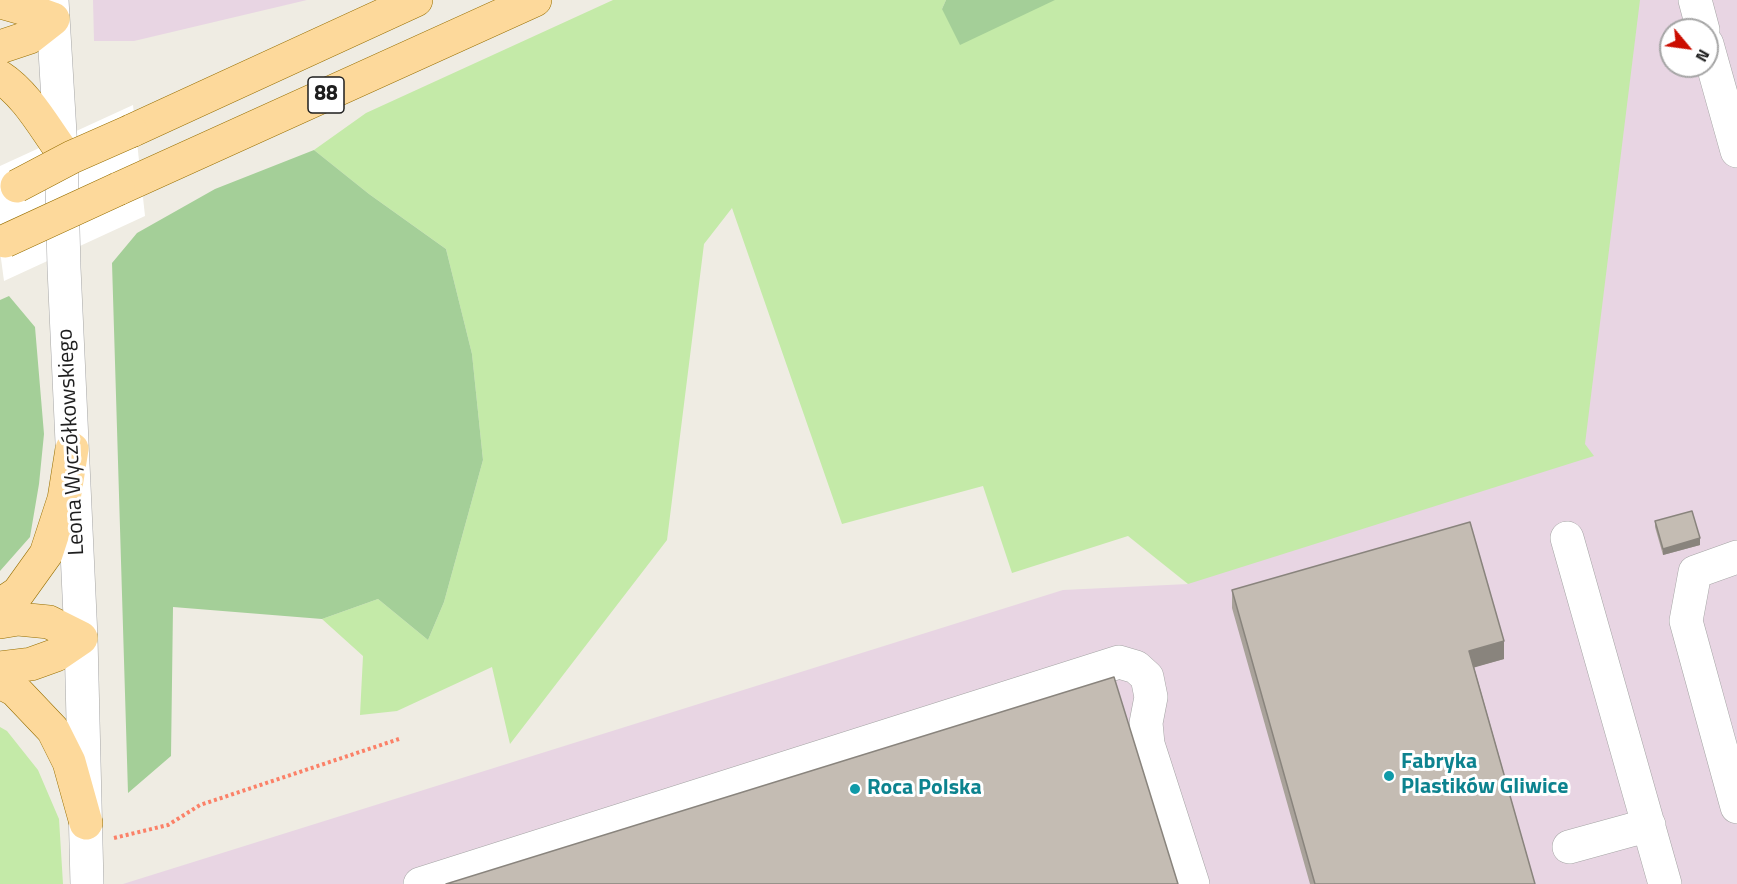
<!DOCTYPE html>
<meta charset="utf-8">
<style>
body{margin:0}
#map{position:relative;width:1737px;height:884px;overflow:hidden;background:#efece3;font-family:"Titillium Web",sans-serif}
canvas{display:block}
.north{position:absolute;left:1659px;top:18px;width:60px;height:60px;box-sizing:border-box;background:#fff;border:2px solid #a5a5a5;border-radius:50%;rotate:119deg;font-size:16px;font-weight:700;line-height:24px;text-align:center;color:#1e1e1e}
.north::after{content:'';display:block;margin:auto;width:21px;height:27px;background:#cb0d00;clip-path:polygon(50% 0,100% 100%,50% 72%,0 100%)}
</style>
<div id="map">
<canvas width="1737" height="884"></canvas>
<div class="north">N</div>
</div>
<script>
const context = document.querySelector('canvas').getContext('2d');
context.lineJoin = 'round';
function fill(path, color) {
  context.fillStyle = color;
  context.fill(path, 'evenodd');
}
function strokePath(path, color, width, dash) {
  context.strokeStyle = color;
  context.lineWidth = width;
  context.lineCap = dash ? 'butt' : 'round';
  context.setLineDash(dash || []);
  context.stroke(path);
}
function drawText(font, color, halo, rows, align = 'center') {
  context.font = font + ' "Titillium Web",sans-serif';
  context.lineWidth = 6;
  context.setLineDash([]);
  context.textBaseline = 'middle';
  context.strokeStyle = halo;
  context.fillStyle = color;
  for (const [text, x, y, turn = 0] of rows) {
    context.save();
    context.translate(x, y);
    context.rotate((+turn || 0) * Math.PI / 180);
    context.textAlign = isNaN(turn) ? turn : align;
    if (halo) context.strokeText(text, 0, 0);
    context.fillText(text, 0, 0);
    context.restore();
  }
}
const industrial = new Path2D(`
 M 93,0 L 307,0 L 134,41 L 94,41 Z
 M 1638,0 L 1737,0 L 1737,884 L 123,884 L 1063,590 L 1188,584 ZM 1671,30 L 1707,30 L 1707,66 L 1671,66 Z`);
const grass = new Path2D(`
 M 613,0 L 946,0 L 942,9 L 1054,0 L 1640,0 L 1585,444 L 1594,456 L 1188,584 L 1128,536 L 1012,573 L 983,486 L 842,524 L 732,208 L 704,244 L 667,540 L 510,744 L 492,667 L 397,711 L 360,715 L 363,656 L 322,619 L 378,599 L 428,640 L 444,602 L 483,460 L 472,354 L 446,249 L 369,194 L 314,150 L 366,113 Z
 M 0,727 L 7,731 L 38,770 L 59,819 L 63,884 L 0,884 Z`);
const forest = new Path2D(`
 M 946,0 L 1055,0 L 960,45 L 942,9 Z
 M 314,150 L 369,194 L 446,249 L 472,354 L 483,460 L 444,602 L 428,640 L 378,599 L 322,619 L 173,607 L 171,756 L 128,793 L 112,263 L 137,233 L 215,189 Z
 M 9,296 L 35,327 L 44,434 L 39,484 L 30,537 L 0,571 L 0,300 Z`);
const pier = new Path2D(`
 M 133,105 L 145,216 L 4,281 L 0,251 L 0,166 Z`);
const path = new Path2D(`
 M 114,838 L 168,825 L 200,805 L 399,739`);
const minor = new Path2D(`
 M 52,0 L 61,150 L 64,268 L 81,638 L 87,884
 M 1695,0 L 1703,30
 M 1707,44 L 1737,151
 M 1567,538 L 1665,884
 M 1737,557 L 1695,572 L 1686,621 L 1737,807
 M 1569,847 L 1649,825
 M 420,884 L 1119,662 L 1136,667 L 1147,677 L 1151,697 L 1146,723 L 1148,744 L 1193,884`);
const major = new Path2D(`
 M 0,2 L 22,8 L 53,19
 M 0,47 L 30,37 L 53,19
 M 0,77 C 26,94 43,125 61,150
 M 131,131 L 416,0
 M 118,189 L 535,0
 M 0,605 L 18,593 L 46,554 L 64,499 L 72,449
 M 0,622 L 18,619 L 49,622 L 81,638 L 56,655 L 31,664 L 0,668
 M 0,682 L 15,690 L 53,730 L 69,762 L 86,823`);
const majorBridge = new Path2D(`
 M 17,186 L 72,157 L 131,131
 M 5,241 L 118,189`);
const wall = new Path2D(`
 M 1655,521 L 1700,545 L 1663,555 L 1655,527 Z
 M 1232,590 L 1504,659 L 1474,667 L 1535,884 L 1310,884 L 1232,608 Z`);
const shadedWall = new Path2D(`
 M 1700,538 L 1700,545 L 1663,555 L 1663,549 Z
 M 1504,641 L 1504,659 L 1469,669 L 1469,651 Z`);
const building = new Path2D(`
 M 1692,511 L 1700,538 L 1663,549 L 1655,521 Z
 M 1470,522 L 1504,641 L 1469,651 L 1535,884 L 1315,884 L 1232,590 Z
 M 1114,677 L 1178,884 L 446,884 Z`);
const markers = [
 [1389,776,6,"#0f9aa8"],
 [855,789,6,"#0f9aa8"]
];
const shields = [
 [326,95,36]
];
const shieldNames = [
 ["88",326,95]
];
const streetNames = [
 ["Leona Wyczółkowskiego",72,442,-93]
];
const cultureNames = [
 ["Fabryka",1401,763],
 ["Plastików Gliwice",1401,788],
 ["Roca Polska",867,789]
];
fill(industrial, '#e8d5e3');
fill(grass, '#c4eaa8');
fill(forest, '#a4cf98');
fill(pier, '#fff');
strokePath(minor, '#a5a5a5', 34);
strokePath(major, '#976f00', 34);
strokePath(path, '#fb8168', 4, [3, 3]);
strokePath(minor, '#fff', 33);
strokePath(major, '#fdd99b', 33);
strokePath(majorBridge, '#976f00', 34, []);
strokePath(majorBridge, '#fdd99b', 33);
fill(wall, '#a9a29a');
fill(shadedWall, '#89847d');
fill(building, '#c4bcb3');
strokePath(building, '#89847d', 1.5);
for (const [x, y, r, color] of markers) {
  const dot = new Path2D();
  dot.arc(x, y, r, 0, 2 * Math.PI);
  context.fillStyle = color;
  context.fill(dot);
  strokePath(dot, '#fff', 2);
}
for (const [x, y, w] of shields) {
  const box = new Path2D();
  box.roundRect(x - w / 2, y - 18, w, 36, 4.5);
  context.fillStyle = '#fff';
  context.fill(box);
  strokePath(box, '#1e1e1e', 1.5);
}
drawText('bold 21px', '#1e1e1e', null, shieldNames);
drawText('22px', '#1e1e1e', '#fff', streetNames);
drawText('bold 22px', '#0d838f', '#fff', cultureNames, 'left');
</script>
